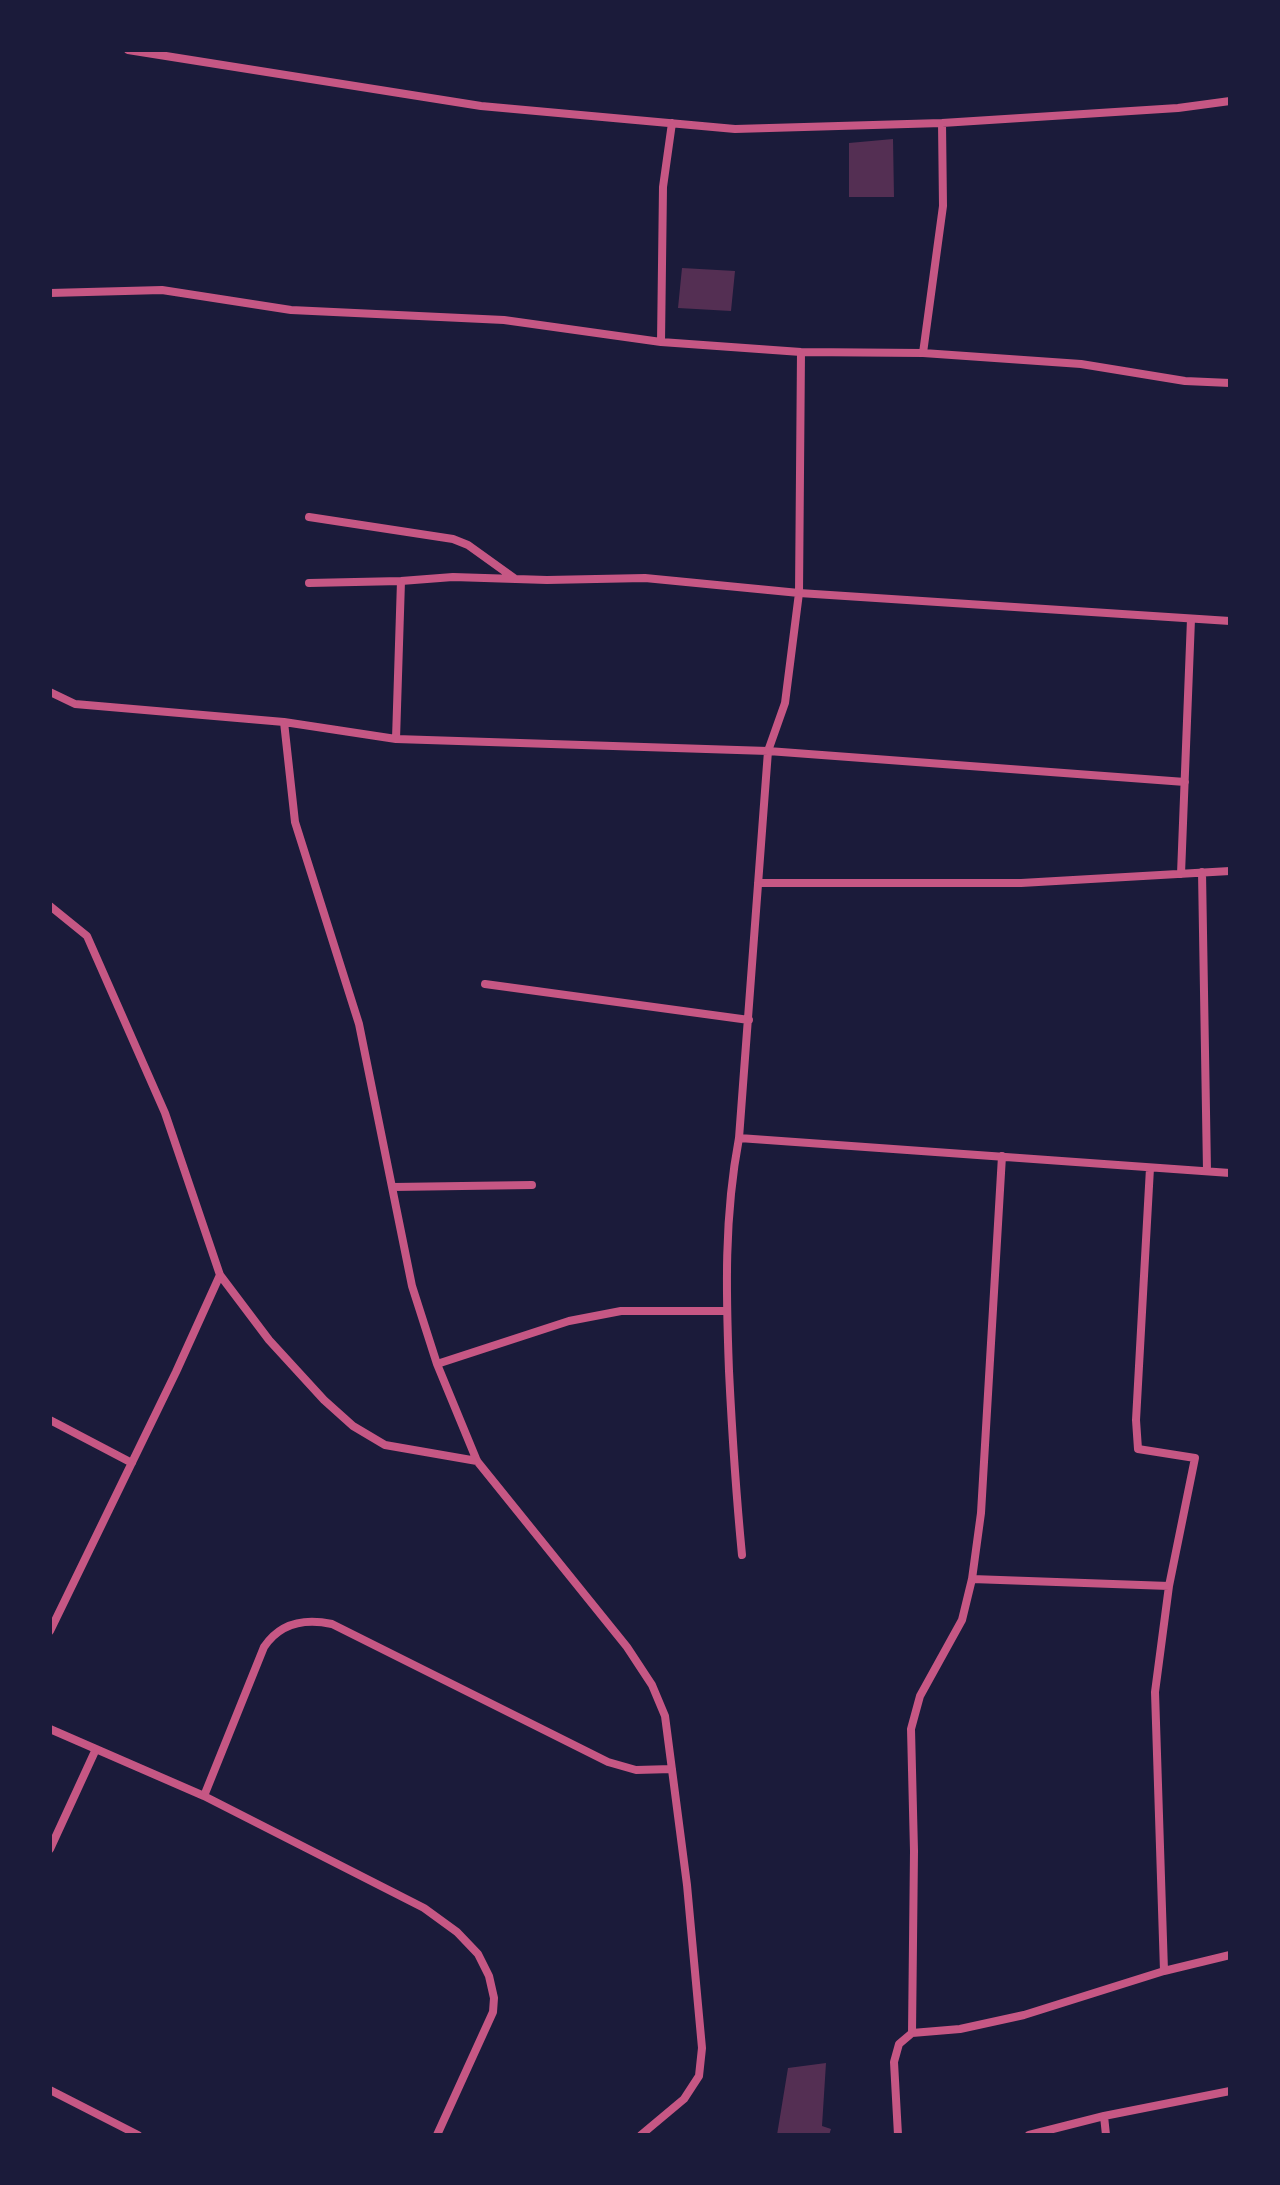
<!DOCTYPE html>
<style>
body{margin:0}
#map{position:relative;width:1280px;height:2185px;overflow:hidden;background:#1b1b3a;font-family:Jost,sans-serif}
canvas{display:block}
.frame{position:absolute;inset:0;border:52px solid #1b1b3a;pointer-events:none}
</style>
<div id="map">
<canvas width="1280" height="2185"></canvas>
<div class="frame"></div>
</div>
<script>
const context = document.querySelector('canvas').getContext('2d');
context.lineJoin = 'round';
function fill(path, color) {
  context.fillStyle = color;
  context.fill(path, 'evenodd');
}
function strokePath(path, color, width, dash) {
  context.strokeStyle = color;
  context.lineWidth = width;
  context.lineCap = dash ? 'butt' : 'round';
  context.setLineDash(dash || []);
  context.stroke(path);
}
const building = new Path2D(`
 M 893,139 L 894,197 L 849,197 L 849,143 Z
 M 682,268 L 735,271 L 731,311 L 678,308 Z
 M 826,2063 L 822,2126 L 831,2129 L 829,2135 L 777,2135 L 788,2068 Z`);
const minor = new Path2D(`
 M 128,50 L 481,106 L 735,129 L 942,123 L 1178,108 L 1230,101
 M 50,293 L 162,290 L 291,310 L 504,320 L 661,342 L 801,352 L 923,353 L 1081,364 L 1185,381 L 1230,383
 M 661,342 L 663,187 L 672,123
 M 923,353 L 943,206 L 942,123
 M 309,517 L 453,539 L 468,545 L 514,578
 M 309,583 L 401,581 L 453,577 L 547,580 L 645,578 L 799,593 L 1230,621
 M 50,692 L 75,704 L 284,722 L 396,739 L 768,751 L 1185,782
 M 284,722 L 295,822 L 359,1024 L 412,1286 L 437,1364 L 477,1461 L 627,1647 L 652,1685 L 665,1716 L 687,1885 L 702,2048 L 699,2076 L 684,2099 L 641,2135
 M 396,739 L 401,581
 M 1202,872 L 1207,1171
 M 1181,874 L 1191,619
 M 758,883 L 1021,883 L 1230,871
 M 50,906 L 87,936 L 165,1113 L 220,1275 L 269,1340 L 324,1400 L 353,1426 L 385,1445 L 477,1461
 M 485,984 L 749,1020
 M 739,1138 L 1230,1173
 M 1150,1168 L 1136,1420 L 1138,1449 L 1195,1458 L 1169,1586 L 1155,1692 L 1164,1971
 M 393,1187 L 532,1185
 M 437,1364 L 569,1321 L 621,1311 L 726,1311
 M 50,1420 L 132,1463
 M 742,1555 C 736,1493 732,1432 729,1371 C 726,1292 724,1217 739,1138 L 768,751 L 785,703 L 799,593 L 801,352
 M 972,1579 L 1169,1586
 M 50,1631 L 176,1372 L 220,1275
 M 50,1729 L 204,1796 L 424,1908 L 457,1932 L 478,1954 L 489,1976 L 494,1998 L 493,2012 L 437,2135
 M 204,1796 L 264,1647 C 280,1623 304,1618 332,1624 L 608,1762 L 636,1770 L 672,1769
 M 50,1849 L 96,1749
 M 912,2033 L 960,2029 L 1024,2015 L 1164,1971 L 1230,1955
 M 50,2090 L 138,2135
 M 1104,2116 L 1106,2135
 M 898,2135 L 894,2062 L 899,2044 L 912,2033 L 914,1851 L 911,1729 L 920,1696 L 962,1620 L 972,1579 L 981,1513 L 1002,1156
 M 1029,2135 L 1104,2116 L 1230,2091`);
fill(building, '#542f53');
strokePath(minor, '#c65784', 8);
</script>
